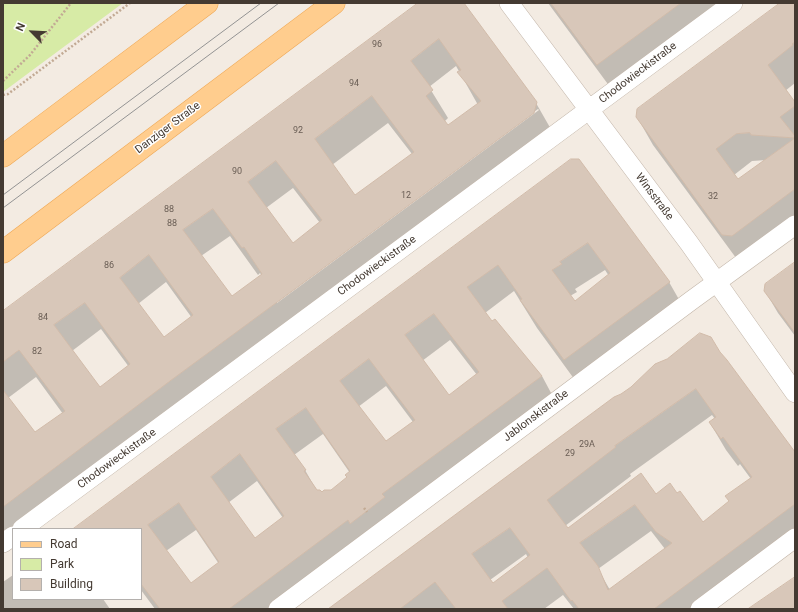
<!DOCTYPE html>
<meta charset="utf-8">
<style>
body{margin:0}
#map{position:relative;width:798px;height:612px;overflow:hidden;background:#f3ebe2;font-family:Roboto,sans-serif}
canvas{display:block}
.frame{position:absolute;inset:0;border:4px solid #443a32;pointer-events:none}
.legend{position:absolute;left:12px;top:528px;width:130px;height:72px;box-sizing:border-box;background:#fff;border:1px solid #b4b0ad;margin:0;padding:5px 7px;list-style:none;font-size:12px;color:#443a32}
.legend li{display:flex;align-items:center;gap:8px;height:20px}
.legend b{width:20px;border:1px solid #b4b0ad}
.north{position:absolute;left:12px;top:12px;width:40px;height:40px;-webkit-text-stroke:3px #fff;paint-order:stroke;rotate:294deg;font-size:11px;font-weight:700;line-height:16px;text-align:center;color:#443a32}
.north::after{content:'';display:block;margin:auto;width:14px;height:18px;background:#443a32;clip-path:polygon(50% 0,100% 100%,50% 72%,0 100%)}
</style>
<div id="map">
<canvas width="798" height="612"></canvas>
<div class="frame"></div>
<ul class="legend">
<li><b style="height:5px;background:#ffcd8e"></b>Road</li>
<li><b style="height:11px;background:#d7eba6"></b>Park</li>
<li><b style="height:11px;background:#d8c7b9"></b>Building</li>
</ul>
<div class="north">N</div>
</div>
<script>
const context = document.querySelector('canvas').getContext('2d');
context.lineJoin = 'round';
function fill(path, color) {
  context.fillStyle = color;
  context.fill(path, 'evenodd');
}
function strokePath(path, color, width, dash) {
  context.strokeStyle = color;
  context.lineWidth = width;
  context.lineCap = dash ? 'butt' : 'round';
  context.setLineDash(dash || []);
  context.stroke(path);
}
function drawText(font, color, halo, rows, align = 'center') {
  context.font = font + ' Roboto,sans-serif';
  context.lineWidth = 3;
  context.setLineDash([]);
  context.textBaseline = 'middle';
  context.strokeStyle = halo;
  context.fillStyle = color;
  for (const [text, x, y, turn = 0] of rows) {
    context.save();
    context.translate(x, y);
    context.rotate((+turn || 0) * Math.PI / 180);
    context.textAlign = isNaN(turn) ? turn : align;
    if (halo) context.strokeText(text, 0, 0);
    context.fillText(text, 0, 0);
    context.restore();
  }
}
const green = new Path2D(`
 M 3,3 L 123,3 L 3,92 Z`);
const shadow = new Path2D(`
 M 420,3 L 462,3 L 536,103 L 552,131 L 3,545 L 3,312 ZM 456,66 L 478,105 L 448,127 L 444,122 L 448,118 L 429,87 ZM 538,109 L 539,110 L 277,303 L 277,301 ZM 388,123 L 412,154 L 354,197 L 332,165 ZM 293,188 L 320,223 L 293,244 L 266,208 ZM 230,236 L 258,275 L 260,273 L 262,276 L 232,297 L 201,256 ZM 166,282 L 192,318 L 164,338 L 138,304 ZM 101,329 L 129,367 L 100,388 L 72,351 ZM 36,377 L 63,414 L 35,433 L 8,398 Z
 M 548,3 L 733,3 L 613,91 Z
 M 782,3 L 795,3 L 795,83 L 785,91 L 795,104 L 795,228 L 739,262 L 653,145 L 637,117 ZM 767,160 L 738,180 L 734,175 L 752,161 Z
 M 571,160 L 669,282 L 685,310 L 580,387 L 537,328 L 514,291 L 485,313 L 492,322 L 495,321 L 542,376 L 557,404 L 281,609 L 155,609 L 141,590 L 141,529 L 75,529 ZM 605,270 L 609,276 L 575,302 L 570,296 L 577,292 L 575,289 ZM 450,340 L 477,375 L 449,396 L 422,361 ZM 386,386 L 413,422 L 385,442 L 358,407 ZM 323,434 L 350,473 L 348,477 L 331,491 L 321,493 L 317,491 L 305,470 L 294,455 ZM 257,481 L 283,518 L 255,539 L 228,503 ZM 196,530 L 219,564 L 190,585 L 166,551 Z
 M 795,263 L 795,336 L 778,313 L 765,291 Z
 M 719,353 L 795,453 L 795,543 L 706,609 L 574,609 L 563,595 L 544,609 L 330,609 ZM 712,415 L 715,419 L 710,423 L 726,450 L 738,466 L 740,464 L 751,479 L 730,502 L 702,523 L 656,495 L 567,529 L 565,526 L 631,476 L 630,474 ZM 651,531 L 665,549 L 610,590 L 598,569 ZM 526,554 L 528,558 L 493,584 L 490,580 Z
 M 13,575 L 13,599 L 103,599 L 110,609 L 3,609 L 3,582 Z`);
const building = new Path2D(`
 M 418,3 L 464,3 L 537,102 L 534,113 L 170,381 L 3,507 L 3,390 L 35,432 L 65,411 L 19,350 L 3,362 L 3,311 ZM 439,39 L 461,70 L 457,72 L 481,101 L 448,125 L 426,96 L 433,90 L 411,61 ZM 372,96 L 414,152 L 355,195 L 315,139 ZM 276,161 L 322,220 L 293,243 L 248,182 ZM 213,209 L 242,248 L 244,247 L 262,274 L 232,296 L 183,230 ZM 149,255 L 193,315 L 164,337 L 120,278 ZM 85,303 L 130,364 L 100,387 L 54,325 Z
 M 551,3 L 681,3 L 597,65 Z
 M 780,3 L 795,3 L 795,42 L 792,44 L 793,45 L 768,65 L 795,102 L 795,106 L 780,117 L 795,136 L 795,189 L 732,236 L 722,235 L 636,117 L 637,109 ZM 750,133 L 751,135 L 795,138 L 738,179 L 716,149 L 736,134 Z
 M 571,159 L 579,159 L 670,282 L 564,360 L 520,300 L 522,299 L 498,265 L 467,287 L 492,321 L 495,319 L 542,376 L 382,494 L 385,497 L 350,524 L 348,520 L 229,609 L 160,609 L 141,584 L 141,529 L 73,529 ZM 588,243 L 610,273 L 575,301 L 552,270 L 562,264 L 560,262 ZM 434,314 L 479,372 L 449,395 L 405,335 ZM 369,359 L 415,420 L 386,441 L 340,381 ZM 306,408 L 350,471 L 345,475 L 347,477 L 331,490 L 324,490 L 322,492 L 320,490 L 317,490 L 304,471 L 306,470 L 276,429 ZM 240,454 L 284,516 L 255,538 L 211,477 ZM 179,503 L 219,562 L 191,583 L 148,525 Z
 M 795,262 L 795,333 L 764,291 L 765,284 Z
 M 700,333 L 711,337 L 720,352 L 727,360 L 795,452 L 795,504 L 654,609 L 579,609 L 572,600 L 571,601 L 547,568 L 502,601 L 508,609 L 456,609 L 435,582 L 400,609 L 328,609 L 614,397 L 621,394 L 631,387 L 655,364 L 667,359 ZM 696,389 L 716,417 L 709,422 L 721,439 L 723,437 L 752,477 L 725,496 L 729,501 L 703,522 L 680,491 L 677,493 L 670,483 L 656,494 L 641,473 L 568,528 L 547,500 L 616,447 L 615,446 ZM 635,505 L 656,532 L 672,543 L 608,590 L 598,566 L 580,543 ZM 510,528 L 530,555 L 493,583 L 472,554 Z
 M 795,577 L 795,609 L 748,609 Z`);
const path = new Path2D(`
 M 3,81 L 30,55 L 71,3
 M 3,95 L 8,94 L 130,3
 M 364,508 L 367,512`);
const minor = new Path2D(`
 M 509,3 L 689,243 L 795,393
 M 22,529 L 733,3
 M 3,543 L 13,536
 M 278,609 L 692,300 L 795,225
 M 700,609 L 795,538`);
const primary = new Path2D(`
 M 3,156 L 207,3
 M 3,252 L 334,3`);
const tram = new Path2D(`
 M 3,195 L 261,3
 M 3,208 L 279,3`);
const numberNames = [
 ["96",377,45],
 ["94",354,84],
 ["92",298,131],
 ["90",237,172],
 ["12",406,196],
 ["32",713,197],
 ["88",169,210],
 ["88",172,224],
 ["86",109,266],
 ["84",43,318],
 ["82",37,352],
 ["29A",587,445],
 ["29",570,454]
];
const streetNames = [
 ["Chodowieckistraße",638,73,-37],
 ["Danziger Straße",168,128,-37],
 ["Winsstraße",654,197,53],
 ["Chodowieckistraße",377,266,-36],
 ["Jablonskistraße",536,416,-37],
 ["Chodowieckistraße",117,459,-36]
];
fill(green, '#d7eba6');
fill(shadow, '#0003');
fill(building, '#d8c7b9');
strokePath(building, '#d1bba9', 1);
strokePath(minor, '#c1b4a7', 20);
strokePath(primary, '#eea754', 23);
strokePath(path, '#c2aa94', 2.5, [2, 2]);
strokePath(minor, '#fff', 19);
strokePath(primary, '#ffcd8e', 22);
strokePath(tram, '#939393', 1);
drawText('9px', '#695d54', null, numberNames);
drawText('11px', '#443a32', '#fff', streetNames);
</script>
